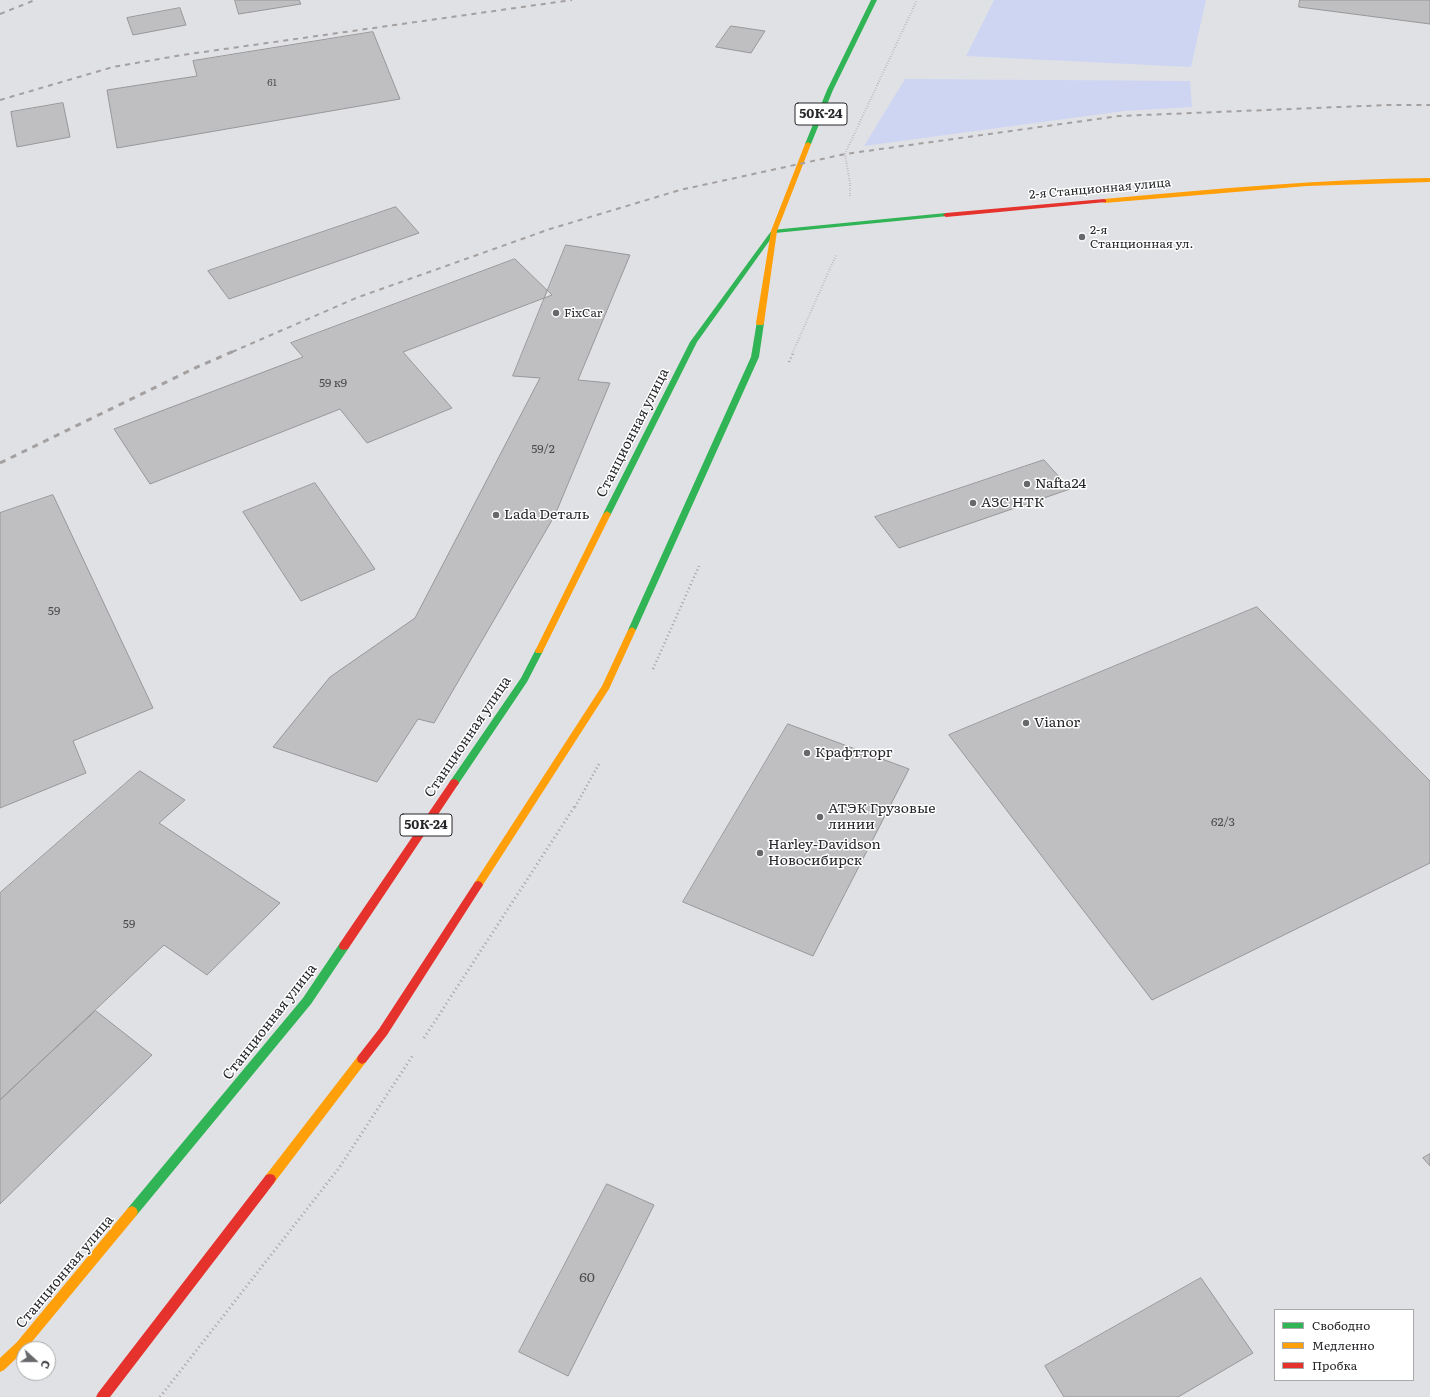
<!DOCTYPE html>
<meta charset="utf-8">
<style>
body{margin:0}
#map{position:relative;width:1430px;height:1397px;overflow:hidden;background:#e0e1e5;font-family:Literata,serif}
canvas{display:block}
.legend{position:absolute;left:1274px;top:1309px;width:140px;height:72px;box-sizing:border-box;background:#fff;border:1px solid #a8a9aa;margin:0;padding:5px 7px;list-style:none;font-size:12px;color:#26272a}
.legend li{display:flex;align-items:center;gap:8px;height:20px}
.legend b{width:20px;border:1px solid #a8a9aa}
.north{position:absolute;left:16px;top:1341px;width:40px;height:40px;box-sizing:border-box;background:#fff;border:1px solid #a8a9aa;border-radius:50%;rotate:111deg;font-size:11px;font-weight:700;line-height:16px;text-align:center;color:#26272a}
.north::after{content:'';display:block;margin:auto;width:14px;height:18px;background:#67686b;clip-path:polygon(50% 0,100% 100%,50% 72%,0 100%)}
</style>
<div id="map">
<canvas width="1430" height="1397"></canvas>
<ul class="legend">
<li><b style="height:5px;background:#30b455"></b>Свободно</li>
<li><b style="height:5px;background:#ff9f0a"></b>Медленно</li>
<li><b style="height:5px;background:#e5322d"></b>Пробка</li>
</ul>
<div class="north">С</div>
</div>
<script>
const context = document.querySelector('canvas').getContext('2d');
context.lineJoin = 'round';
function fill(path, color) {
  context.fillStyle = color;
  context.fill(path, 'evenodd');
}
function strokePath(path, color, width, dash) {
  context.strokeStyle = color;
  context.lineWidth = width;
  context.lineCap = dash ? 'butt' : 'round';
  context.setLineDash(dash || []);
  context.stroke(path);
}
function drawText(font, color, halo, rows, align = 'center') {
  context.font = font + ' Literata,serif';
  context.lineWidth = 3;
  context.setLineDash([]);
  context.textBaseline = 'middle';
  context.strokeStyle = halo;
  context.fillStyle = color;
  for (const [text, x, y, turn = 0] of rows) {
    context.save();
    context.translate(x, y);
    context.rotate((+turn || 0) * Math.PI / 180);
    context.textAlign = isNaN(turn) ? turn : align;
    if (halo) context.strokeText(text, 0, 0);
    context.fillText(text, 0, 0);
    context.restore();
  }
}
const green = new Path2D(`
 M 994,0 L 1206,0 L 1191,67 L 966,56 Z
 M 905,79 L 1190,81 L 1192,107 L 1124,111 L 864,146 Z`);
const building = new Path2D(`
 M 235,0 L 299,0 L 301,4 L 239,14 Z
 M 1300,0 L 1430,0 L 1430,24 L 1299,7 Z
 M 180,8 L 186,25 L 133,35 L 127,18 Z
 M 731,26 L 765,31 L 751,53 L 716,47 Z
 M 373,32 L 400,99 L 117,148 L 107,90 L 197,76 L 193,61 Z
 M 63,103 L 70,137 L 17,147 L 11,112 Z
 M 396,207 L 419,233 L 229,299 L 208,271 Z
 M 566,245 L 630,255 L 578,380 L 610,383 L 555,515 L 434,723 L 418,719 L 377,782 L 273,747 L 330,677 L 415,618 L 540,378 L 513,376 Z
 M 515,259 L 552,295 L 403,352 L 452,408 L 367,443 L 340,409 L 150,484 L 114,429 L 303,357 L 291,343 Z
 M 1044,460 L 1070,489 L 899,548 L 875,517 Z
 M 315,483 L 375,569 L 301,601 L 243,512 Z
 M 53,495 L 153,708 L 73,741 L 86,773 L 0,808 L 0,513 Z
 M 1257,607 L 1430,781 L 1430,863 L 1152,1000 L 949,735 Z
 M 788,724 L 909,769 L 813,956 L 683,902 Z
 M 140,771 L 185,800 L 159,823 L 280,903 L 207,975 L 164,945 L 0,1100 L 0,893 Z
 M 96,1011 L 152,1055 L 0,1204 L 0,1100 Z
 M 1430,1154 L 1430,1166 L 1423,1158 Z
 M 607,1184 L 654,1205 L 568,1376 L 519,1352 Z
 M 1201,1278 L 1253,1353 L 1178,1397 L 1064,1397 L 1045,1366 Z`);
const pathFar2 = new Path2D(`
 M 850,196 L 850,183 L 845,154 L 917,0
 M 793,352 L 836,255`);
const pathFar1 = new Path2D(`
 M 789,362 L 794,351
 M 653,669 L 699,566
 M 575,807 L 599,764`);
const path = new Path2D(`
 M 424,1038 L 575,806
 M 160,1397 L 339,1168 L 413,1055`);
const fast = new Path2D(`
 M 871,0 L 877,0 L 833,90 L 811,144 L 806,145 L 805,144 L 827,90 Z
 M 946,213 L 949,215 L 948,216 L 775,233 L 697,342 L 610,516 L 604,516 L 603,514 L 690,342 L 772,230 Z
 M 757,321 L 763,321 L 764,323 L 759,357 L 636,630 L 632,633 L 629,632 L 628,630 L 751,357 Z
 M 539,648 L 543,651 L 527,682 L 457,786 L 451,786 L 449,783 L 451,780 L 521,678 L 536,649 Z
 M 344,942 L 348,943 L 349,946 L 348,949 L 311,1004 L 136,1216 L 132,1218 L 128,1216 L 126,1212 L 128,1208 L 303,998 L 340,943 Z`);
const slow = new Path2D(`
 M 808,142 L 811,144 L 777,231 L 764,323 L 763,325 L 757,325 L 756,323 L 771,231 L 805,144 Z
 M 1430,178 L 1430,182 L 1307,186 L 1104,203 L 1101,201 L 1104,199 C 1213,189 1321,179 1430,178 Z
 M 607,511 L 611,514 L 543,651 L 542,653 L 536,653 L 535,651 L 603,514 Z
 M 632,627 L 636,630 L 609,689 L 481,888 L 478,889 L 475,888 L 473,885 L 475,882 L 602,686 L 628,630 Z
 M 362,1054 L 366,1056 L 367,1059 L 366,1062 L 274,1183 L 270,1184 L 266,1183 L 264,1179 L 266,1175 L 358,1056 Z
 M 132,1206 L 136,1208 L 138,1212 L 136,1216 L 26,1349 L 24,1349 L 24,1351 L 4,1370 L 0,1372 L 0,1358 L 17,1342 L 128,1208 Z`);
const jam = new Path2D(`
 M 1104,199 L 1106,200 L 1106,202 L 946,217 L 943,215 L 946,213 Z
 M 454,779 L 457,780 L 459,783 L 457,786 L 348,949 L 344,950 L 340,949 L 339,946 L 340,943 L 451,780 Z
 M 478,881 L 481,882 L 483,885 L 481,888 L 387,1035 L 366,1062 L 362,1064 L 358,1062 L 357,1059 L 358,1056 L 379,1029 L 475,882 Z
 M 270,1174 L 274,1175 L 276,1179 L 274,1183 L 110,1397 L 96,1397 L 98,1393 L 266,1175 Z`);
const railFar1 = new Path2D(`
 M 0,14 L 35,0
 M 0,100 L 113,67 L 182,55 L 572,0
 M 232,352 L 356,298 L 550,229 L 680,190 L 845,154 L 1119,116 L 1388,105 L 1430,105`);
const rail = new Path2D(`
 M 0,463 L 195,368 L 234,351`);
const markers = [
 [1082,237,4,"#67686b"],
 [556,313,4,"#67686b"],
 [1027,484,4,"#67686b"],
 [973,503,4,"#67686b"],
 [496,515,4,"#67686b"],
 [1026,723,4,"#67686b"],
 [807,753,4,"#67686b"],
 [820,817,4,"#67686b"],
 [760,853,4,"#67686b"]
];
const farNumbernames = [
 ["61",272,83]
];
const farStreetnames = [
 ["2-я Станционная улица",1100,189,-5]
];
const farPoinames = [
 ["2-я",1090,230],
 ["Станционная ул.",1090,244],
 ["FixCar",564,313]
];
const numberNames = [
 ["59 к9",333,383],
 ["59/2",543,449],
 ["59",54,611],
 ["62/3",1223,822],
 ["59",129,924]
];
const shields = [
 [821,114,52],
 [426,825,52]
];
const shieldNames = [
 ["50К-24",821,114],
 ["50К-24",426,825]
];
const streetNames = [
 ["Станционная улица",633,433,-63],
 ["Станционная улица",468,737,-56],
 ["Станционная улица",270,1022,-52],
 ["Станционная улица",65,1272,-50]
];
const poiNames = [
 ["Nafta24",1035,484],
 ["АЗС НТК",981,503],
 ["Lada Dеталь",504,515],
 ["Vianor",1034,723],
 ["Крафтторг",815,753],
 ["АТЭК Грузовые",828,809],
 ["линии",828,825],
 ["Harley-Davidson",768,845],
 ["Новосибирск",768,861]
];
const nearNumbernames = [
 ["60",587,1278]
];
fill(green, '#cdd5f3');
fill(building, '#bfbec0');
strokePath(building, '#989798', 1);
strokePath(pathFar2, '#a6a19f', 2, [0.5, 2]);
strokePath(pathFar1, '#a6a19f', 2.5, [1, 3]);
strokePath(path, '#a6a19f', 3, [1, 3.5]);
fill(fast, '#30b455');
fill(slow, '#ff9f0a');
fill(jam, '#e5322d');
strokePath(railFar1, '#a4a0a0', 2, [5, 5]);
strokePath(rail, '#a4a0a0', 3, [6, 6]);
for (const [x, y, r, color] of markers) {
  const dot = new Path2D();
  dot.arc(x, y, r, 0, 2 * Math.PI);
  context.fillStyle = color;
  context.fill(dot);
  strokePath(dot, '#fff', 1.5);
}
drawText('10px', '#4c4d50', null, farNumbernames);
drawText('12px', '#26272a', '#fff', farStreetnames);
drawText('12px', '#26272a', '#fff', farPoinames, 'left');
drawText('12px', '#4c4d50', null, numberNames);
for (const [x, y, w] of shields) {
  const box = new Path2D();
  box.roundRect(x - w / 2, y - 11, w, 22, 3);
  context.fillStyle = '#fff';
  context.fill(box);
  strokePath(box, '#26272a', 1);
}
drawText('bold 13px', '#26272a', null, shieldNames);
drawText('14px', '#26272a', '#fff', streetNames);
drawText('14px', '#26272a', '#fff', poiNames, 'left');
drawText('14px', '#4c4d50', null, nearNumbernames);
</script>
